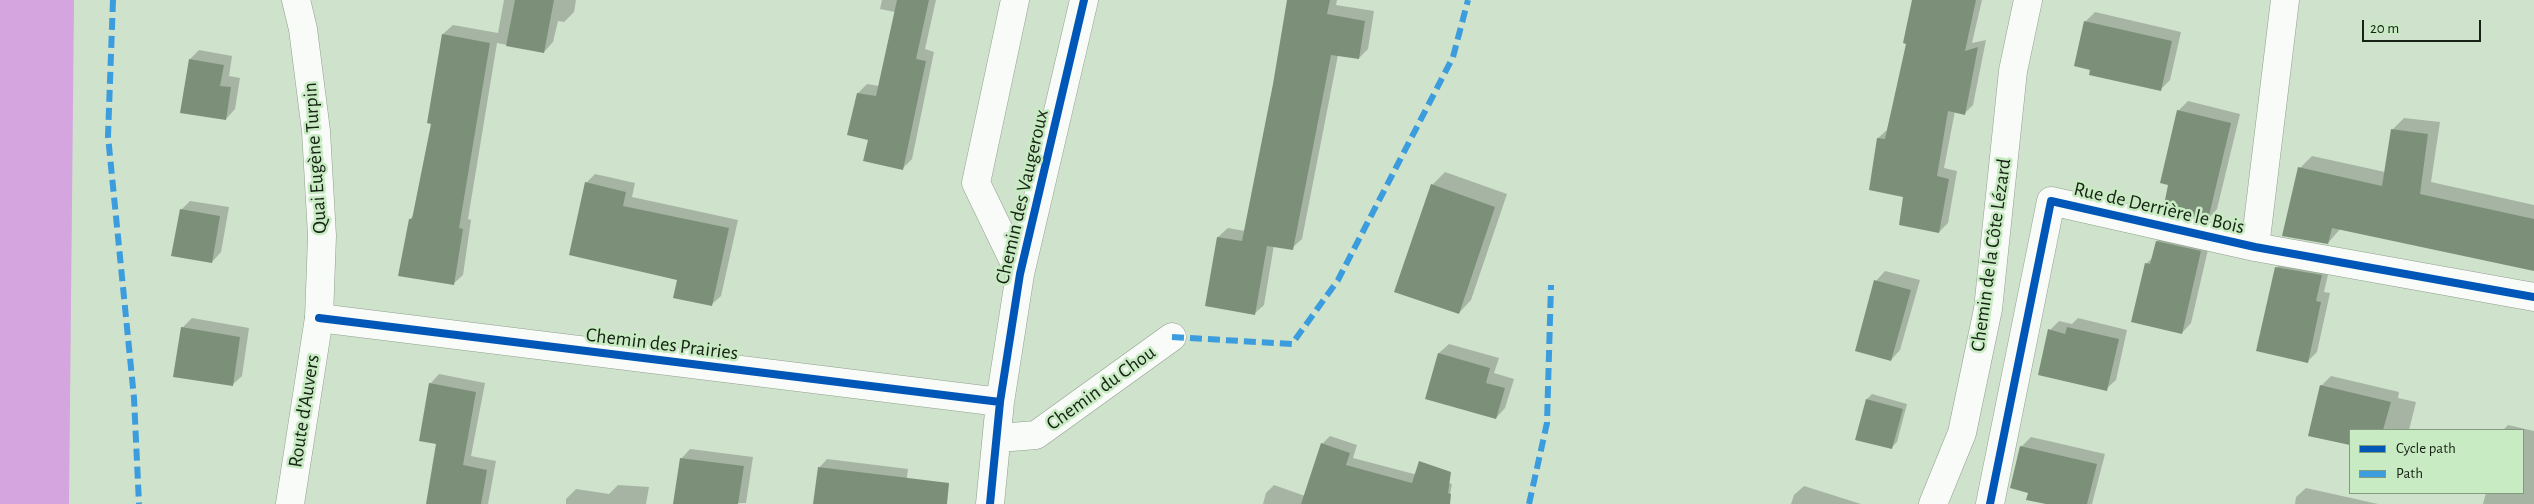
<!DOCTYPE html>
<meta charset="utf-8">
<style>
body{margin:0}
#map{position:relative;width:2534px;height:504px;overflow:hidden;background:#cfe2cc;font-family:"Alegreya Sans",sans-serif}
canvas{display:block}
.legend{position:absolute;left:2349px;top:429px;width:175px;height:65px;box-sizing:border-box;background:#c9ebc3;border:1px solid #819b7d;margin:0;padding:6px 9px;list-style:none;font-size:15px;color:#162214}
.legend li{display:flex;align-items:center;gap:10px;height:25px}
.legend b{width:25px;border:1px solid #819b7d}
.scale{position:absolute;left:2362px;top:20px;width:119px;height:22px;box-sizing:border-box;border:2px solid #162214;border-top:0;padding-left:6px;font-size:15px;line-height:18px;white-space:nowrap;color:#162214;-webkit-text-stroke:4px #c9ebc3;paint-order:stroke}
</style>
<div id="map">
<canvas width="2534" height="504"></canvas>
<ul class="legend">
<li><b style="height:6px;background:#0057b8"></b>Cycle path</li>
<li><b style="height:6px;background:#3b9cde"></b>Path</li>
</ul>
<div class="scale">20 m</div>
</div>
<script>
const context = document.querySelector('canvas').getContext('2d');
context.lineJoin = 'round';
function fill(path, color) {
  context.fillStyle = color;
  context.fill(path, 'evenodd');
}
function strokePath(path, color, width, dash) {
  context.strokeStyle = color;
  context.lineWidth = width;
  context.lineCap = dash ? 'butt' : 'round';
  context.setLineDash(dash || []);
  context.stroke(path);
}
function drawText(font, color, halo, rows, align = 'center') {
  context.font = font + ' "Alegreya Sans",sans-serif';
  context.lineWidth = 5;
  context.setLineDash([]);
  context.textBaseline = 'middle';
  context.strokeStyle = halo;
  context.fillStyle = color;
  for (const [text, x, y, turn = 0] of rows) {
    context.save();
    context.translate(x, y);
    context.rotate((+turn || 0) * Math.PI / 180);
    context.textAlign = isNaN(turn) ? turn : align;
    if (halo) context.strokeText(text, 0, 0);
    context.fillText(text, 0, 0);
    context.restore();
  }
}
const water = new Path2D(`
 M 0,0 L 74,0 L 69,504 L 0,504 Z`);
const shadow = new Path2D(`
 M 504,0 L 576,0 L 574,12 L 564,22 L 558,21 L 553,42 L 544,52 L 497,43 L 468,219 L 471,220 L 463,275 L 453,284 L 410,219 L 414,215 L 432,123 L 443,34 L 453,25 L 498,33 Z
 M 882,0 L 936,0 L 925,49 L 934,52 L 912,159 L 903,168 L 869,139 L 858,93 L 867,84 L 879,86 L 895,12 L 880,9 Z
 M 1288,0 L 1337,0 L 1336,5 L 1374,11 L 1368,49 L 1359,58 L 1338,55 L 1302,239 L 1292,248 L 1274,245 L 1264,305 L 1254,314 L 1206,305 L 1218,237 L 1228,228 L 1245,231 L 1275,84 Z
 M 1913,0 L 1982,0 L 1972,43 L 1986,40 L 1973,105 L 1964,114 L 1955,111 L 1944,168 L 1957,171 L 1948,223 L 1939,232 L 1905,196 L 1878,138 L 1887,130 L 1908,43 Z
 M 2095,12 L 2181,32 L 2170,80 L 2160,90 L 2085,22 Z
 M 199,50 L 232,56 L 229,76 L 240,78 L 235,109 L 226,119 L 190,59 Z
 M 2188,101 L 2240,114 L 2217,209 L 2208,219 L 2170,184 L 2178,111 Z
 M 2404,118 L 2440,122 L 2431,182 L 2534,205 L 2534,270 L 2341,228 L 2328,243 L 2300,168 L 2312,156 L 2385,172 L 2392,130 Z
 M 1445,172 L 1507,194 L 1471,300 L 1459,313 L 1432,185 Z
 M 595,174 L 635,183 L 632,197 L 738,220 L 721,296 L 711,305 L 678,279 L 586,183 Z
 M 190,201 L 229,207 L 221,252 L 212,262 L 181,210 Z
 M 2166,232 L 2210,241 L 2191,323 L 2182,333 L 2146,264 L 2153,257 L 2157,241 Z
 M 2286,258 L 2330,266 L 2324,292 L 2330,293 L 2317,352 L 2308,361 L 2258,350 L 2277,267 Z
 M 1885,271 L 1920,280 L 1900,350 L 1891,360 L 1876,281 Z
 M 192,318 L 249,328 L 242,376 L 232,385 L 182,328 Z
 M 2078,318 L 2127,330 L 2116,380 L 2106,389 L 2050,330 L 2059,321 L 2072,324 Z
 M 1449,344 L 1499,358 L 1494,373 L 1514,379 L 1505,408 L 1496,418 L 1426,398 L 1439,353 Z
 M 439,374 L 485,383 L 471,456 L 496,461 L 488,504 L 427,504 L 438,443 L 430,384 Z
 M 2331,376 L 2399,392 L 2398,398 L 2416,402 L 2409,430 L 2350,430 L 2350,444 L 2309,435 L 2321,386 Z
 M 1872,394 L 1907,404 L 1897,442 L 1892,447 L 1856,439 L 1867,399 Z
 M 2508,425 L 2534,431 L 2534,504 L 2483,504 L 2486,493 L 2523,493 L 2523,430 L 2503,430 Z
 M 1330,436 L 1357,445 L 1353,458 L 1452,484 L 1450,494 L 1339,504 L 1263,504 L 1266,493 L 1274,485 L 1305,496 L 1322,444 Z
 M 2031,437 L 2105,454 L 2092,504 L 2051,504 L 2030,492 L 2021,447 Z
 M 690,449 L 753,457 L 746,503 L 674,504 L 681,459 Z
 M 827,459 L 908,469 L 903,504 L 814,504 L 819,468 Z
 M 618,485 L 649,487 L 646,504 L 566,504 L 566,499 L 576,489 L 609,494 Z
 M 1804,486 L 1861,504 L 1791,504 L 1794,495 Z
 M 2306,488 L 2378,504 L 2295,504 L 2296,497 Z`);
const building = new Path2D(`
 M 515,0 L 554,0 L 544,53 L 506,46 Z
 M 897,0 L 929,0 L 916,59 L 926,61 L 903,170 L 863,161 L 868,140 L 847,135 L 857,93 L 876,96 Z
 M 1287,0 L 1330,0 L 1327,14 L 1365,21 L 1359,59 L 1331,55 L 1293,250 L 1267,246 L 1255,315 L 1205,306 L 1217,237 L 1242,241 L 1273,84 Z
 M 1912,0 L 1976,0 L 1965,51 L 1978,47 L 1965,115 L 1948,111 L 1937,176 L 1949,179 L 1939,233 L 1899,225 L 1903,197 L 1869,190 L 1877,138 L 1885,139 L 1906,44 L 1903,43 Z
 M 2084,21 L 2172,41 L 2161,91 L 2089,75 L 2090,70 L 2074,66 Z
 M 442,34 L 490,43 L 459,228 L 463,229 L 454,285 L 398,276 L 409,219 L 412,219 L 431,124 L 427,123 Z
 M 189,59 L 224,65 L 220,86 L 231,87 L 226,120 L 180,113 Z
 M 2177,110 L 2231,123 L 2208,220 L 2163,210 L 2168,185 L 2160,183 Z
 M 2391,129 L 2428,134 L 2420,194 L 2534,219 L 2534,271 L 2332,228 L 2328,244 L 2282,236 L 2298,167 L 2382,186 Z
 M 585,182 L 626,192 L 623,206 L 729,228 L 712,306 L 673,298 L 677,280 L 569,255 Z
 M 1431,184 L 1495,207 L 1459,314 L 1394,292 Z
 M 180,209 L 220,216 L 212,263 L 171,256 Z
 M 2156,241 L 2201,251 L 2182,334 L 2131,322 L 2145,263 L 2150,264 Z
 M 2275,267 L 2322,275 L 2316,301 L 2321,302 L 2308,363 L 2256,351 Z
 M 1874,280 L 1911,290 L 1891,361 L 1855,351 Z
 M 181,327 L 240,337 L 233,386 L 173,377 Z
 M 2067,327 L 2119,339 L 2107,391 L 2038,375 L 2048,329 L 2065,334 Z
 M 1438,353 L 1490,368 L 1486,383 L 1505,388 L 1496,419 L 1425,399 Z
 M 429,383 L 476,392 L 463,465 L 487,470 L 481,504 L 426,504 L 436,444 L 419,441 Z
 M 2320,385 L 2391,402 L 2383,430 L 2350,430 L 2350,445 L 2308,436 Z
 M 1866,399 L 1903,409 L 1892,449 L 1855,440 Z
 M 1321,443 L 1350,453 L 1346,465 L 1412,483 L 1419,461 L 1451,472 L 1448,493 L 1451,494 L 1450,504 L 1301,504 Z
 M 2020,446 L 2097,464 L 2087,504 L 2046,504 L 2026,500 L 2028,493 L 2010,488 Z
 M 680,458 L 744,466 L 738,504 L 673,504 Z
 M 818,467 L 949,483 L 947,504 L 813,504 Z`);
const minor = new Path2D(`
 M 1015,0 L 976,183 L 1020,274
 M 2255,247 L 2285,0
 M 319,318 L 1000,402
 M 999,438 L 1036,435 L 1172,337
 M 990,504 L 1000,402 L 1020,274 L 1084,0
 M 1933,504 L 1962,433 L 1988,309 L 2013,71 L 2028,0
 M 1990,504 L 2051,201 L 2255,247 L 2534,297`);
const major = new Path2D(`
 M 290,504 L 319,318 L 322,236 L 316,131 L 303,29 L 296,0`);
const quiet = new Path2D(`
 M 113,0 L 108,136 L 134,398 L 139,504
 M 1172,337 L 1292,344 L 1338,280 L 1453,57 L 1468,0
 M 1529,504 L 1547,423 L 1551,285`);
const cycleway = new Path2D(`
 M 319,318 L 1000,402
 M 990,504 L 1000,402 L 1020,274 L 1084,0
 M 1990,504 L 2051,201 L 2255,247 L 2534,297`);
const streetNames = [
 ["Quai Eugène Turpin",315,158,-94],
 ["Chemin des Vaugeroux",1022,197,-77],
 ["Rue de Derrière le Bois",2159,208,13],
 ["Chemin de la Côte Lézard",1991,255,-82],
 ["Chemin des Prairies",662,344,7],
 ["Chemin du Chou",1101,388,-36],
 ["Route d'Auvers",304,411,-81]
];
fill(water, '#d4a5de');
fill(shadow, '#0003');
fill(building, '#7c9079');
strokePath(minor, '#909f8e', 29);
strokePath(major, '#909f8e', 29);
strokePath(minor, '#f8fbf7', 28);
strokePath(major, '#f8fbf7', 28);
strokePath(quiet, '#3b9cde', 6, [12, 6]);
strokePath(cycleway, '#0057b8', 8);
drawText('20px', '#162214', '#c9ebc3', streetNames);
</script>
